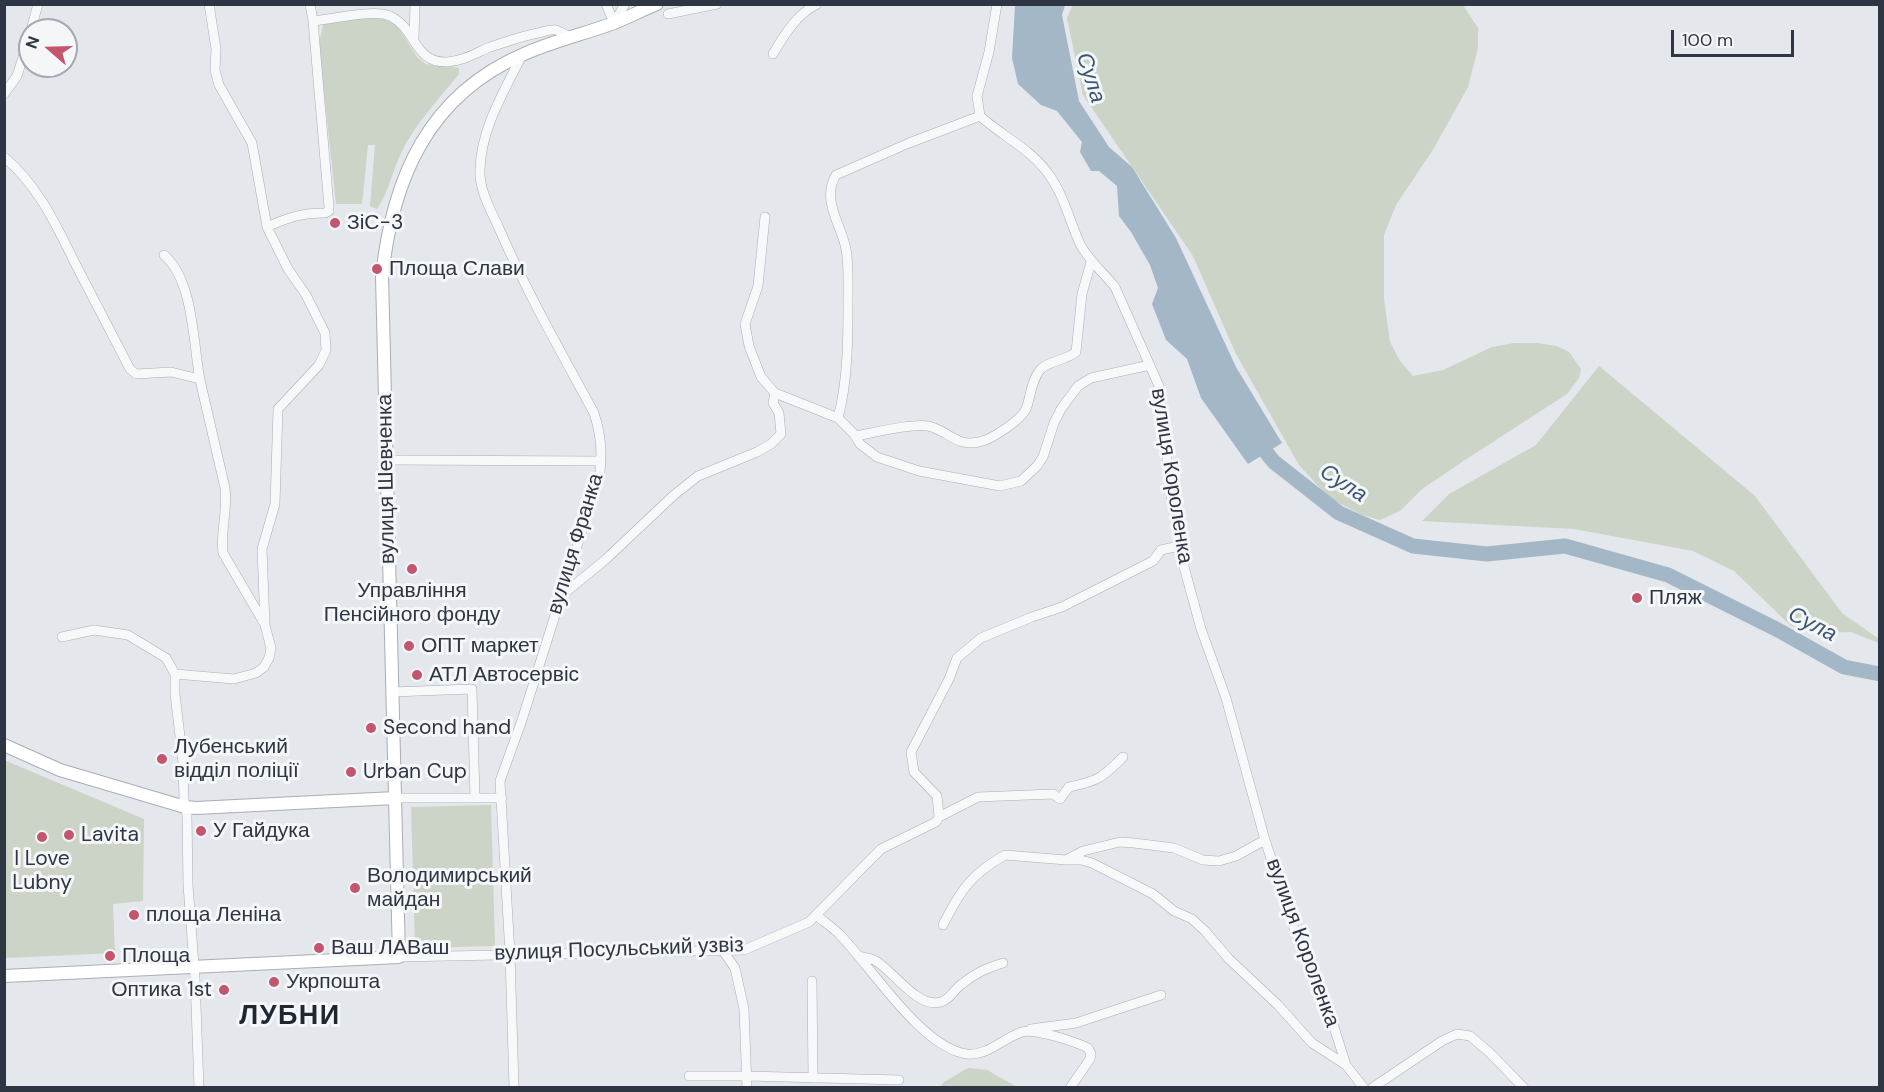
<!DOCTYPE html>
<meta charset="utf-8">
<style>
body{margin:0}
#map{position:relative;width:1884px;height:1092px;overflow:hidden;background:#e4e7eb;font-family:"DM Sans",sans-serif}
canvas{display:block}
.frame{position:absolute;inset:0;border:6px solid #2d3642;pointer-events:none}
.north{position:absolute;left:18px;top:18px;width:60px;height:60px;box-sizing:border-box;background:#f4f6f8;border:2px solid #a4a9af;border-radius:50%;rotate:290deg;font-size:16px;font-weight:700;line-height:24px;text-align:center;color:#2d3642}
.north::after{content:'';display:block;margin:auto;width:21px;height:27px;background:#c3566e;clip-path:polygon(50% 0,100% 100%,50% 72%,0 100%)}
.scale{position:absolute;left:1671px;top:30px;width:123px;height:27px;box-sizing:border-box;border:3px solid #2d3642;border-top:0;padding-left:8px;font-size:18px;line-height:21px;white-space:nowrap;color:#2d3642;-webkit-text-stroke:4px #f4f6f8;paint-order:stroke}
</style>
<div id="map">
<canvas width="1884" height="1092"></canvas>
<div class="frame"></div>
<div class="north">N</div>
<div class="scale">100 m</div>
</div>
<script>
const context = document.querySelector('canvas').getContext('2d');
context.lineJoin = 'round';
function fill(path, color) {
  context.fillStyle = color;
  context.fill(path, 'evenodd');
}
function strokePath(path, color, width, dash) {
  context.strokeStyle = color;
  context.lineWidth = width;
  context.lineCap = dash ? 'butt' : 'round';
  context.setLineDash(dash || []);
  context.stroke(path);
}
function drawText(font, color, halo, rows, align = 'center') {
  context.font = font + ' "DM Sans",sans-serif';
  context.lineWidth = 6;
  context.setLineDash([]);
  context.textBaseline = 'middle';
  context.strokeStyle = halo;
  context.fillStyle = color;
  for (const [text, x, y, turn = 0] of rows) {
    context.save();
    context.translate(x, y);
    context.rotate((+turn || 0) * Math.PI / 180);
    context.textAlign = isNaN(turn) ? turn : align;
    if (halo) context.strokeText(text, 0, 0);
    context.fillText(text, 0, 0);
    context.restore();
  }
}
const green = new Path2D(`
 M 1073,4 L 1463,5 L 1478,28 L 1478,48 L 1468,87 L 1434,148 L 1396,205 L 1384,235 L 1384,299 L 1390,342 L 1400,361 L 1413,376 L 1443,370 L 1492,347 L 1514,343 L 1537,343 L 1557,346 L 1569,352 L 1581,369 L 1579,378 L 1567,394 L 1468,458 L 1422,489 L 1400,511 L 1380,520 L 1362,515 L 1328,497 L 1299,465 L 1236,354 L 1193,256 L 1083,95 L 1067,18 Z
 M 377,16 L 397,25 L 417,57 L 426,64 L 459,68 L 459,74 C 439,99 415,124 401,153 C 392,172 389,192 377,209 L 370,206 L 375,145 L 368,145 L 362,204 L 336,204 L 319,44 L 323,25 L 331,21 Z
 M 1599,366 L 1755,496 L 1842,613 L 1879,639 L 1879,643 L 1851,632 L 1810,633 L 1791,626 L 1734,571 L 1693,551 L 1574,529 L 1422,521 L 1449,494 L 1536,445 Z
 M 4,760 L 144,819 L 143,901 L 113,904 L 115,953 L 5,958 Z
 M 491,805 L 495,946 L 415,948 L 411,807 Z
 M 968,1068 L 987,1070 L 1017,1087 L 940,1087 L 944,1082 Z`);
const water = new Path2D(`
 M 1015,5 L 1065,5 L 1062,15 L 1079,101 L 1109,147 L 1132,167 L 1176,238 L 1236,367 L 1282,443 L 1248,464 L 1201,398 L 1187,359 L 1166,340 L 1152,304 L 1158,288 L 1150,265 L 1131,232 L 1119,216 L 1117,186 L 1099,171 L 1091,171 L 1080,152 L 1082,142 L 1057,111 L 1041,105 L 1018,84 L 1012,58 Z`);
const river = new Path2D(`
 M 1254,437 L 1274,462 L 1339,513 L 1413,546 L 1487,554 L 1565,546 L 1668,575 L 1778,630 L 1844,667 L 1880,674`);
const minor = new Path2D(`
 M 606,4 L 614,23
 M 997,4 L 989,52 L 977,96 L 980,116 C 1002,136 1029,148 1047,172 C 1064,194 1069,220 1080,244 C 1089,261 1103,272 1115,287 L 1159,386 L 1171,495 L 1183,563 L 1201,629 L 1226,698 L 1265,840 L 1300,946 L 1327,1005 L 1346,1065 L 1364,1088
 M 668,14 L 717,4
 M 313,21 C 333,19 373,9 390,16 C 417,29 413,63 447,62 C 463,61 476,53 490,47 C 506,42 522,36 538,33 C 543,32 551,29 556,30 C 560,31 565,35 569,36
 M 614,23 L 625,4
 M 31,30 L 38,4
 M 414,39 L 415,4
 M 773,54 C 784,35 797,14 817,4
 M 4,94 L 17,76 L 30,35
 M 4,157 C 39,186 57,227 77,267 C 95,301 112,335 130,369 L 136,374 L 171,372 L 200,379
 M 765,217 L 758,286 L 745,324 L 749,346 L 761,377 L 775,393
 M 267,227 C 289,217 302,213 325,213 L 329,211 L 329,207 L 313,21 L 310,4
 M 164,255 C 194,281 193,344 200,380 C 208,416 217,452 225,488 C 228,510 220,533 223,553 L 264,623
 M 838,418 C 848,380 848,339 848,300 C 848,283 849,266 846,249 C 841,224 821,200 836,175 L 909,143 L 980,116
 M 855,436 C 873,433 912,423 928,426 C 948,430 955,447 979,442 C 991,440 1021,420 1026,409 C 1031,396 1031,381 1040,370 C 1047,361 1065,361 1076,352 L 1082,294 L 1091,262
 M 387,460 L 601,461
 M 561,596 L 605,560 L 674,495 L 698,476 L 757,452 L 771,444 L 781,434 L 779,413 L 773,403 L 775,393 L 838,418 L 854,434 L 860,444 L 877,457 L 919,471 L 1000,486 L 1021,481 L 1037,466 L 1043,457 L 1054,423 L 1061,409 L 1078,386 L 1091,378 L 1150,365
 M 62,637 L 94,630 L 128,635 L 166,658 L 175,674 L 175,694 L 183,762 L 184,800 L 187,815 L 188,885 L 195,978 L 199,1088
 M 175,674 L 234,679 L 256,673 L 264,667 L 269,658 L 271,648 L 265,625 L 262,549 L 275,504 L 278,409 L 319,365 L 326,350 L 325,333 L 306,295 L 288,269 L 267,227 L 252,143 L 219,85 L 215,70 L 216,49 L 209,4
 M 392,692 L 472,689 L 475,798
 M 395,798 L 502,798
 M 939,817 L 978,797 L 1053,794 L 1060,799 L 1069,787 C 1098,781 1102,778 1123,757
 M 1069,860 L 1081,860 L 1092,863 L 1153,894 L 1174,911 L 1192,919 L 1205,931 L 1229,959 L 1278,1005 L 1312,1043 L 1346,1065
 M 816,915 C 824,922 834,928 841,936 C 872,968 922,1048 967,1054 C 988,1056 1003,1038 1022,1032 C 1034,1028 1076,1042 1088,1048 L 1091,1054 L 1090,1059 L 1070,1088
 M 943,925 C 960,891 971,874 1005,855 L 1066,860 L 1083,851 L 1120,842 L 1134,843 L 1174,848 L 1203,860 L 1219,861 L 1236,856 L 1265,840
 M 723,951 L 735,968 L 744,1009 L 747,1088
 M 858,956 C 864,957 871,958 876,961 C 894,972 918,1009 941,1002 C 951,999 954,989 962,984 C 975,973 987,968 1003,963
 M 399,957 L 744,950 L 809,922 L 881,849 L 936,822 L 939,817 L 937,796 L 914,772 L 911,752 L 949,679 L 957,658 L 981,638 L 1032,617 L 1062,607 L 1147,564 L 1153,561 L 1161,550 L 1179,546
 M 812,981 L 813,1078
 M 1031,1029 L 1076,1023 L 1161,995
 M 689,1076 L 747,1076 L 899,1080
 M 514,1088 L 510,954 L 500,781 L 522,720 L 600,473 C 602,450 601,435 594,413 C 561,352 526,291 498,226 C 490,209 479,189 480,170 C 481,128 504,92 522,55
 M 1372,1088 L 1442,1041 L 1457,1034 L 1470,1036 L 1489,1052 L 1524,1088`);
const secondary = new Path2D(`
 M 4,745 L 60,770 L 185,807 L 196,808 L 395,798
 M 4,976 L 399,957 L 382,277 C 392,179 428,95 524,54 C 553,41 584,34 614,23 C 629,17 642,10 657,4`);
const markers = [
 [335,223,6,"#c3566e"],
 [377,269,6,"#c3566e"],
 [412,569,6,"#c3566e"],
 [1637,598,6,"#c3566e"],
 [409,646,6,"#c3566e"],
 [417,675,6,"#c3566e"],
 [371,728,6,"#c3566e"],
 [162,759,6,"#c3566e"],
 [351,772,6,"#c3566e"],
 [201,831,6,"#c3566e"],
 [69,835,6,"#c3566e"],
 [42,837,6,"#c3566e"],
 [355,888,6,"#c3566e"],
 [134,915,6,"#c3566e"],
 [319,948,6,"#c3566e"],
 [110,956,6,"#c3566e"],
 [274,982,6,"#c3566e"],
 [224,990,6,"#c3566e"]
];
const poiNames = [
 ["ЗіС-3",347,223],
 ["Площа Слави",389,269],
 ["Управління",412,591,"center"],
 ["Пенсійного фонду",412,615,"center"],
 ["Пляж",1649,598],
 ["ОПТ маркет",421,646],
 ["АТЛ Автосервіс",429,675],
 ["Second hand",383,728],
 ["Лубенський",174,747],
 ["відділ поліції",174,771],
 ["Urban Cup",363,772],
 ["У Гайдука",213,831],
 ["Lavita",81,835],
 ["I Love",42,859,"center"],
 ["Lubny",42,883,"center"],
 ["Володимирський",367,876],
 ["майдан",367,900],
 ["площа Леніна",146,915],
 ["Ваш ЛАВаш",331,948],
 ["Площа",122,956],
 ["Укрпошта",286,982],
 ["Оптика 1st",212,990,"right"]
];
const streetNames = [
 ["вулиця Короленка",1171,476,81],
 ["вулиця Шевченка",387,479,-91],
 ["вулиця Франка",576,544,-73],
 ["вулиця Короленка",1302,943,70],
 ["вулиця Посульський узвіз",619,950,-2]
];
const waterNames = [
 ["Сула",1090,78,72],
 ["Сула",1343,484,33],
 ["Сула",1812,625,27]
];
const districtNames = [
 ["ЛУБНИ",290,1017]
];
fill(green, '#cbd4c6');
fill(water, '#a3b7c7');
strokePath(river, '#a3b7c7', 15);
strokePath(minor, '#a9aeb5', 10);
strokePath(secondary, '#a9aeb5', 14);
strokePath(minor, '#f7f8f9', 9);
strokePath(secondary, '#fff', 12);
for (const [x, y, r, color] of markers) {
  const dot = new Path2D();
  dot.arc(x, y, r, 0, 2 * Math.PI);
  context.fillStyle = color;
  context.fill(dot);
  strokePath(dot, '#f4f6f8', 2);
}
drawText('21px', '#2d3642', '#f4f6f8', poiNames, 'left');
drawText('21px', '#2d3642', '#f4f6f8', streetNames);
drawText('italic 22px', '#3b5772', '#f4f6f8', waterNames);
context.letterSpacing = '1.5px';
drawText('bold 27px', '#1f2733', '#f4f6f8', districtNames);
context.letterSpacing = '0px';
</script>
